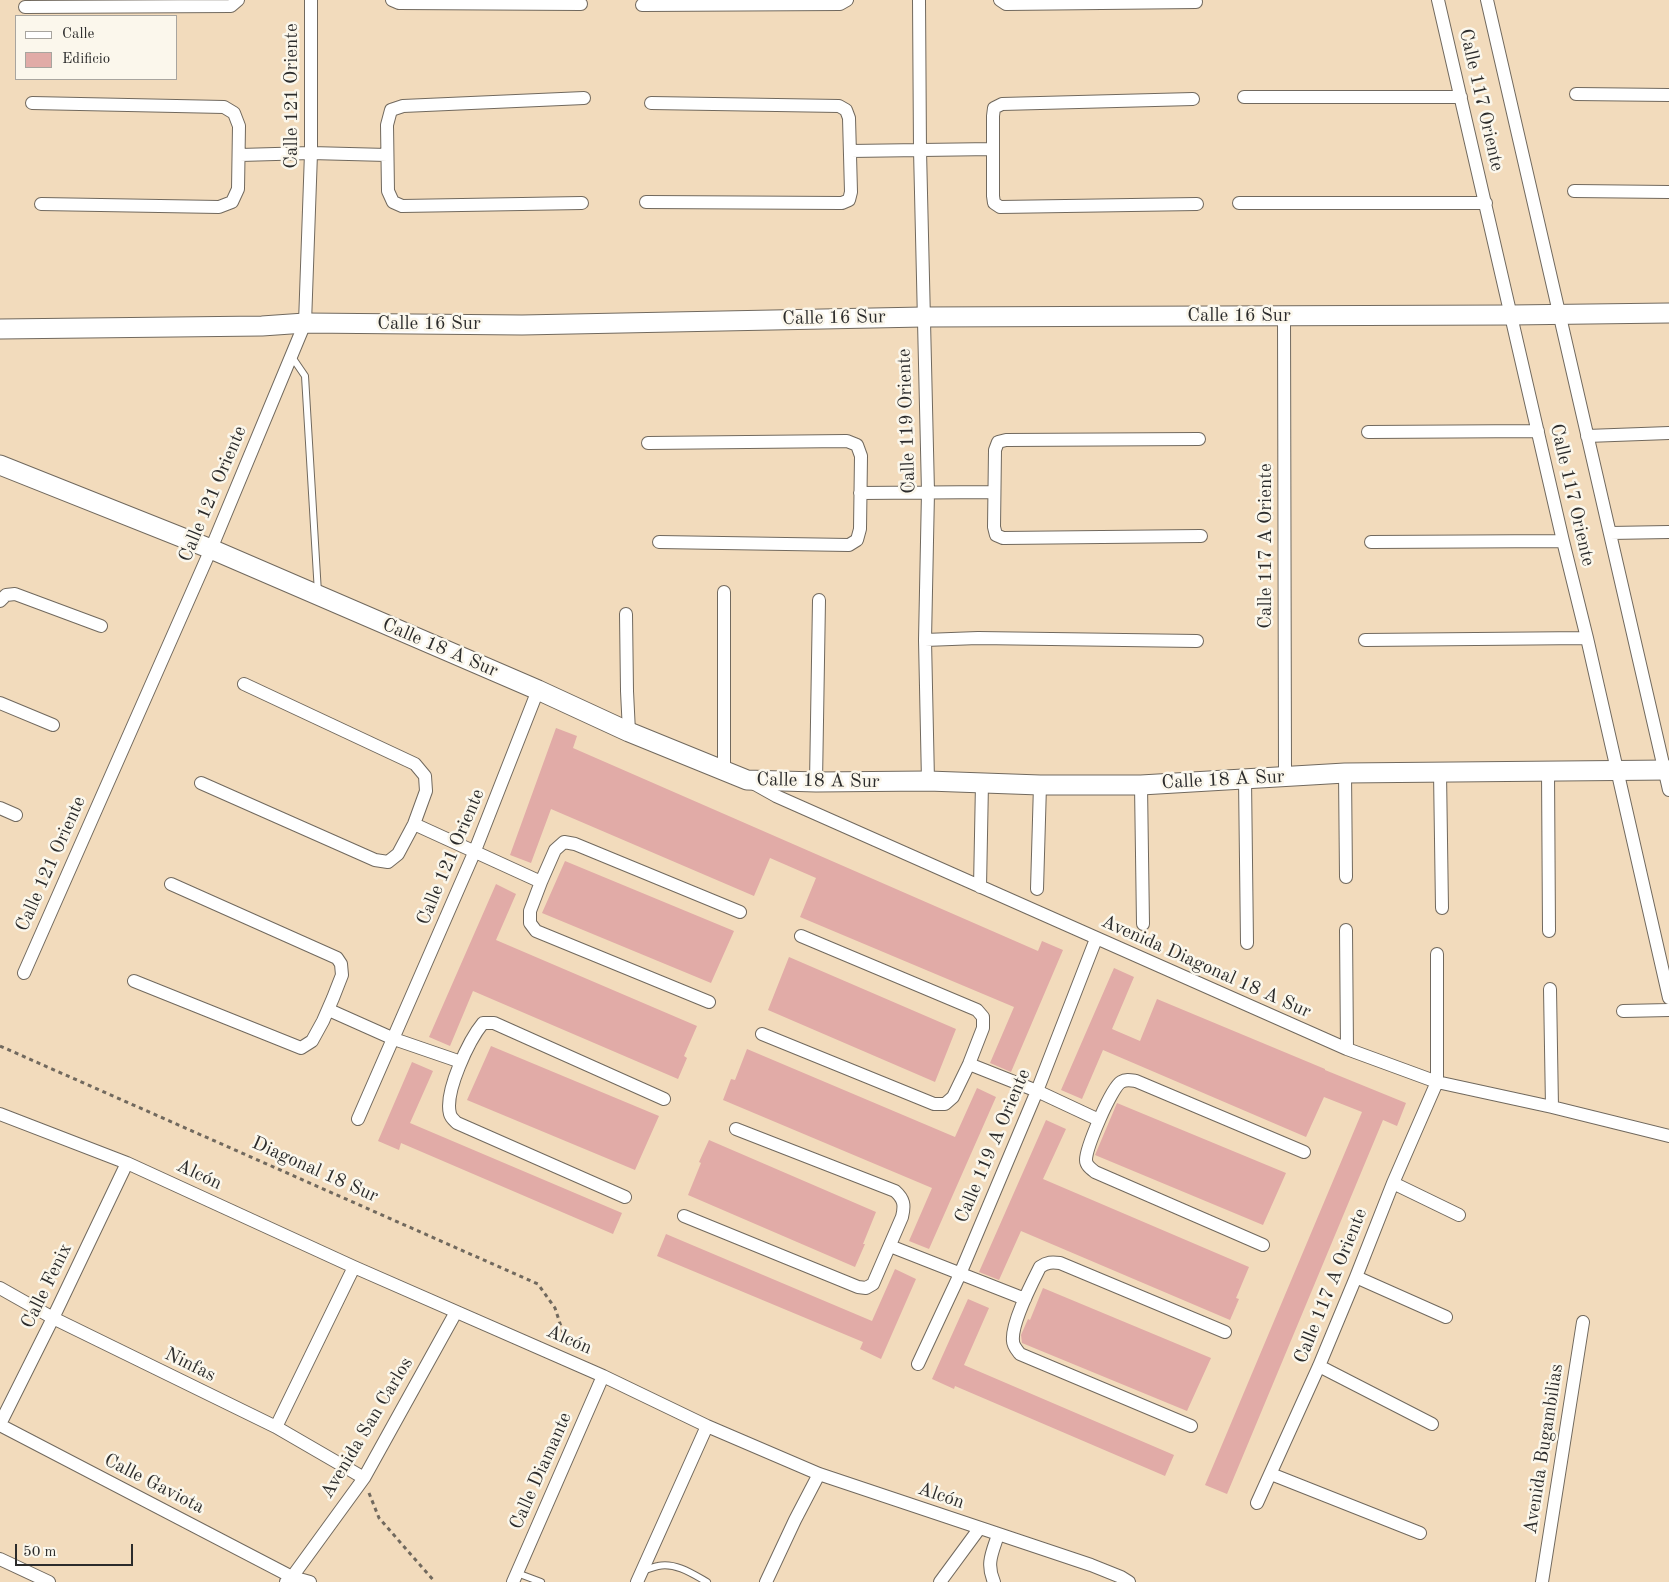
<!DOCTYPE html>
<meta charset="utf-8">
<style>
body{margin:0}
#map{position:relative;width:1669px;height:1582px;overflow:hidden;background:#f2dbbc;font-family:"Old Standard TT",serif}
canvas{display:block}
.legend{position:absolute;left:15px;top:15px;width:162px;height:65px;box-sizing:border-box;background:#fbf7ec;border:1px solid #a8a59f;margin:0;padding:6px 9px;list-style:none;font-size:15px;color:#2b2b2b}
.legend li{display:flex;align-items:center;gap:10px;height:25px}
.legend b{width:25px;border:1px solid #a8a59f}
.scale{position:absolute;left:15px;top:1544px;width:118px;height:22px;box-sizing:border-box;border:2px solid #2b2b2b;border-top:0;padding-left:6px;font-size:15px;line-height:18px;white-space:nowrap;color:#2b2b2b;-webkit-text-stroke:4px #fbf7ec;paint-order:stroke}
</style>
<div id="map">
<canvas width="1669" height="1582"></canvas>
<ul class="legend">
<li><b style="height:6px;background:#fff"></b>Calle</li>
<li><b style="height:14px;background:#e1aba7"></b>Edificio</li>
</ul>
<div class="scale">50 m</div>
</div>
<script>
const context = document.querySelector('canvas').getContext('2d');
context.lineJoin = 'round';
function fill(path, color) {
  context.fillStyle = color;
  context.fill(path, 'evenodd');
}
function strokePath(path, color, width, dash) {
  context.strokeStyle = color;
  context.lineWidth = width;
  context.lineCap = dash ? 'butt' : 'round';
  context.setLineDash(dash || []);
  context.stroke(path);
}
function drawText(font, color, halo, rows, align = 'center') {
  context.font = font + ' "Old Standard TT",serif';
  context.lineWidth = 5;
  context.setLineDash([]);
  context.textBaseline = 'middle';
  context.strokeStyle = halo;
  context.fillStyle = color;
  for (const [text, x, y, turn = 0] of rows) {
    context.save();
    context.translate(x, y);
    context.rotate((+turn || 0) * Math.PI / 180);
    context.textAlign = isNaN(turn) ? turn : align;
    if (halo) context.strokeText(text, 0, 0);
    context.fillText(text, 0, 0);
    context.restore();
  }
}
const building = new Path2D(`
 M 556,728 L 577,736 L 573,748 L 1038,951 L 1042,941 L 1063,950 L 1011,1072 L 990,1063 L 1014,1007 L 800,917 L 816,878 L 770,858 L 754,896 L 551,809 L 531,863 L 510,855 Z
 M 565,861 L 734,931 L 711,983 L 542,913 Z
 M 496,884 L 516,894 L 496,940 L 697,1026 L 684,1056 L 687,1058 L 678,1079 L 473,991 L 450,1046 L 429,1037 Z
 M 789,957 L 956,1029 L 935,1082 L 768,1010 Z
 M 1114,968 L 1134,977 L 1112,1029 L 1140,1041 L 1157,999 L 1325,1069 L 1325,1070 L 1406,1103 L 1397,1126 L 1383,1120 L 1227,1494 L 1205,1485 L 1362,1112 L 1324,1097 L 1306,1137 L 1103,1050 L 1082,1099 L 1061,1090 Z
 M 491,1046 L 659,1116 L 635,1170 L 467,1100 Z
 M 747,1049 L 955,1137 L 977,1088 L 996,1097 L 929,1249 L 909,1241 L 932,1188 L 723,1100 L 731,1079 L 735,1080 Z
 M 412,1062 L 433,1071 L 410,1123 L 622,1213 L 613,1234 L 401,1143 L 399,1150 L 378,1141 Z
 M 1117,1103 L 1286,1173 L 1263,1225 L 1095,1155 Z
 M 1046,1120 L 1066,1129 L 1043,1179 L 1249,1267 L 1236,1298 L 1239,1299 L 1230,1320 L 1021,1231 L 999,1280 L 979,1272 Z
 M 709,1140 L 876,1212 L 863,1244 L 865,1244 L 855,1267 L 688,1195 L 701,1163 L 699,1162 Z
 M 666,1234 L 872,1321 L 895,1269 L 916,1279 L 881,1359 L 860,1349 L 863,1342 L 657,1256 Z
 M 1043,1288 L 1211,1358 L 1187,1411 L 1022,1343 L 1021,1335 L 1028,1319 L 1030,1320 Z
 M 968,1299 L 989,1308 L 964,1365 L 1174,1455 L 1165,1476 L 955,1386 L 954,1389 L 932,1379 Z`);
const path = new Path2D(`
 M 0,1046 L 538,1284 L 555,1308 L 567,1345
 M 369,1493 L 379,1518 L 435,1582`);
const lane = new Path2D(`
 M 292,357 L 305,376 L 318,593
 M 643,1571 C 648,1569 653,1567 658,1566 C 675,1562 693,1574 707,1582
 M 517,1573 L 541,1582`);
const street = new Path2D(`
 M 392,0 L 399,3 L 581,4
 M 919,0 L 920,150 L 928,492 L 925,640 L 928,781
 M 1000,0 L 1006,4 L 1196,2
 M 1438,0 L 1563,541 L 1587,638 L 1669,998
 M 1487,0 L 1669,790
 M 642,5 L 840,4 L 847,0
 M 25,7 L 231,6 L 238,0
 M 1576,94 L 1669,95
 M 1244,97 L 1461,97
 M 1193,99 L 1002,104 L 994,108 L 993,116 L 993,196 L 994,203 L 1000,207 L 1197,204
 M 32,103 L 224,107 L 234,113 L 239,126 L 238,189 L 232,202 L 219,207 L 41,204
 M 850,151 L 993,149
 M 240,155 L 311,153 L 387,155
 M 1574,191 L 1669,192
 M 646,202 L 842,203 L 849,200 L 851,192 L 849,118 L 846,110 L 839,106 L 651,103
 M 582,203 L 402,206 L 393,202 L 388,191 L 387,125 L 391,110 L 403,106 L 584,98
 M 1239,203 L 1486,203
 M 1284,316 L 1285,776
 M 1368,432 L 1538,431
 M 1587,436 L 1669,433
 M 1199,439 L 1006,440 L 998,442 L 995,450 L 994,527 L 996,535 L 1003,538 L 1201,536
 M 648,443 L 847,441 L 857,445 L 861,456 L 860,529 L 857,540 L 849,545 L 659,542
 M 860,493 L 994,492
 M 1610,533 L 1669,532
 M 1371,542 L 1563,541
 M 0,601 L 6,595 L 15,594 L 101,626
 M 626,614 L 627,691 L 629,732
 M 925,640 L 978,638 L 1197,641
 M 1365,640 L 1587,638
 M 0,703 L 53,725
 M 724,771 L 724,592
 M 1548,771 L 1549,931
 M 1440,772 L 1442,908
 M 1345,773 L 1346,877
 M 1245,779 L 1247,943
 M 751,782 L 776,796 L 1347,1049 L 1437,1082 L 1552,1107 L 1669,1136
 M 816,782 L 819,600
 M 201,783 L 375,860 L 388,862 L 398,854 L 414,824 L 426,791 L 425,776 L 415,764 L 244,684
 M 1141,785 L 1143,924
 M 0,808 L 16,815
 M 414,824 L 541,882
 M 980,887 L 982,783
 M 1037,889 L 1040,785
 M 1346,930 L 1347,1049
 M 24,973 L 211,549 L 305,323 L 311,153 L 311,0
 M 134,981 L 301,1048 L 312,1041 L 323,1021 L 333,998 L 342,975 L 341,964 L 337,958 L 171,884
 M 1550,989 L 1552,1107
 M 709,1002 L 536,931 L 530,923 L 530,911 L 541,882 L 555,850 L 564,842 L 575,844 L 740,912
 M 329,1010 L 394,1039 L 461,1062
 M 1623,1011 L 1669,1010
 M 762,1034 L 934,1104 L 945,1104 L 953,1097 L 969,1064 L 983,1028 L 983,1017 L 977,1010 L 801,936
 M 969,1064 L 1037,1091 L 1099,1120
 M 0,1114 L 127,1163 L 354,1267 L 603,1376 L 707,1426 L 819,1474 L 1091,1565 L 1121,1577 L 1129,1582
 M 358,1119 L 474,853 L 538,690
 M 1393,1183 L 1459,1215
 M 625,1197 L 457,1123 C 455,1121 451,1118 450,1114 C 444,1092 469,1040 483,1023 L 494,1023 L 664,1099
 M 684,1216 L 858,1287 L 866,1288 L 873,1284 L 902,1217 C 905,1205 904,1199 895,1191 L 736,1129
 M 1263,1245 L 1095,1172 C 1090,1168 1086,1165 1086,1160 C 1086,1148 1111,1088 1121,1082 C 1126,1079 1130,1080 1136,1081 L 1304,1152
 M 890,1246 L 1025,1299
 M 1356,1277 L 1446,1317
 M 0,1288 L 53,1318 L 276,1427 L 364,1478
 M 918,1364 L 960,1274 L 1037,1091 L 1096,939
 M 1319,1366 L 1432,1424
 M 0,1424 L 53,1318 L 127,1163
 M 0,1425 L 292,1577 L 310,1582
 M 1191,1426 L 1020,1354 C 1017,1350 1013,1346 1013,1341 C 1011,1323 1032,1283 1040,1267 C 1047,1262 1052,1262 1060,1263 L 1225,1332
 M 276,1427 L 354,1267
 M 1271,1474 L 1420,1533
 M 1257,1503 L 1319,1366 L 1356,1277 L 1393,1183 L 1437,1082 L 1437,954
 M 0,1559 L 49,1582
 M 286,1582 L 292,1577 L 364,1478 L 456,1312
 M 513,1582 L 603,1376
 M 637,1582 L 707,1426
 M 766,1582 L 795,1520 L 819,1474
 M 940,1582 L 979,1529
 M 994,1582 C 986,1564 992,1553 998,1535
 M 1542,1582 L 1583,1322`);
const secondary = new Path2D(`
 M 0,329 L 262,326 L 305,323 L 522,325 L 923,317 L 1511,315 L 1669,313
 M 0,465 L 211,549 L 538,690 L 629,732 L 747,780 L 816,782 L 928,781 L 1040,785 L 1141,785 L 1345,773 L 1669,770`);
const streetNames = [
 ["Calle 121 Oriente",292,96,-90],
 ["Calle 117 Oriente",1481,100,77],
 ["Calle 16 Sur",1239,316],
 ["Calle 16 Sur",834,318,-1],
 ["Calle 16 Sur",429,324],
 ["Calle 119 Oriente",907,421,-92],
 ["Calle 121 Oriente",213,494,-67],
 ["Calle 117 Oriente",1572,495,77],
 ["Calle 117 A Oriente",1266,546,-90],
 ["Calle 18 A Sur",440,648,23],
 ["Calle 18 A Sur",1223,780,-3],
 ["Calle 18 A Sur",818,781,1],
 ["Calle 121 Oriente",451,857,-67],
 ["Calle 121 Oriente",51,864,-66],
 ["Avenida Diagonal 18 A Sur",1206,967,24],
 ["Calle 119 A Oriente",993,1146,-67],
 ["Diagonal 18 Sur",315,1170,24],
 ["Alcón",199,1175,25],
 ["Calle Fenix",47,1286,-64],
 ["Calle 117 A Oriente",1331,1286,-68],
 ["Alcón",569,1340,23],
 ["Ninfas",190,1365,26],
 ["Avenida San Carlos",367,1428,-59],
 ["Avenida Bugambilias",1544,1449,-81],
 ["Calle Diamante",541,1471,-66],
 ["Calle Gaviota",154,1484,27],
 ["Alcón",941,1496,19]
];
fill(building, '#e1aba7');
strokePath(lane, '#71695e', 8);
strokePath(street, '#71695e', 14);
strokePath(secondary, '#71695e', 21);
strokePath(path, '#71695e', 3, [4, 4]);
strokePath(lane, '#fff', 6);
strokePath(street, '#fff', 12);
strokePath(secondary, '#fff', 19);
drawText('19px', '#2b2b2b', '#fbf7ec', streetNames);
</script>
